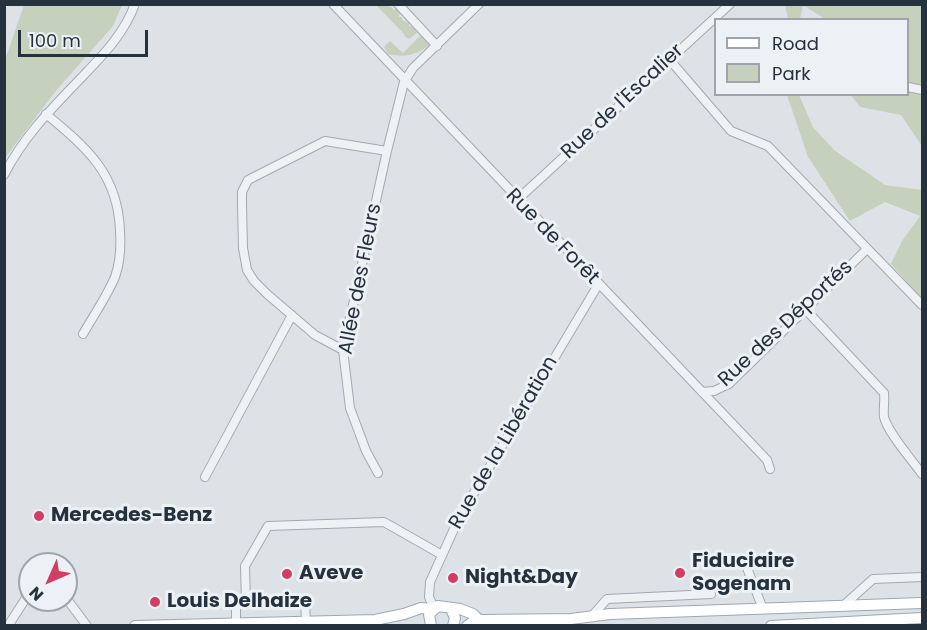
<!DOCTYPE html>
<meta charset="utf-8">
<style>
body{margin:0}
#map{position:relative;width:927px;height:630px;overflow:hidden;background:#dde2e7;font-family:Poppins,sans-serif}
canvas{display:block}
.frame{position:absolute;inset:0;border:6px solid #26313e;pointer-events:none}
.legend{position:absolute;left:714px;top:18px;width:195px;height:78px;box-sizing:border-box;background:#ecf1f5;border:2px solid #9da4ac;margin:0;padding:8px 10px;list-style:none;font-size:18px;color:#26313e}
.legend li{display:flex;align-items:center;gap:12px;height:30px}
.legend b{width:30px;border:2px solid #9da4ac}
.north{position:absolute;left:18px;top:552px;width:60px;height:60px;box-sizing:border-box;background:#ecf1f5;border:2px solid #9da4ac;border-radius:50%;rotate:225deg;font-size:16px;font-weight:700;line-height:24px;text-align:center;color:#26313e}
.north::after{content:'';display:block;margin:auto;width:21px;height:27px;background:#d13d63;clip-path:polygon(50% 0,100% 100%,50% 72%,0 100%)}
.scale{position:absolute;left:18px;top:30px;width:130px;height:27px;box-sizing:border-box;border:3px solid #26313e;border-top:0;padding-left:8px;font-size:18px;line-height:21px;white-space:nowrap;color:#26313e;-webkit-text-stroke:4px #ecf1f5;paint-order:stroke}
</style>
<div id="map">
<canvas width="927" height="630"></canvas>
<div class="frame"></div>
<ul class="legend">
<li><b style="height:8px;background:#fff"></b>Road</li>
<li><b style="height:16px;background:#c5d1bd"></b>Park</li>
</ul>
<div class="north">N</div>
<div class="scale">100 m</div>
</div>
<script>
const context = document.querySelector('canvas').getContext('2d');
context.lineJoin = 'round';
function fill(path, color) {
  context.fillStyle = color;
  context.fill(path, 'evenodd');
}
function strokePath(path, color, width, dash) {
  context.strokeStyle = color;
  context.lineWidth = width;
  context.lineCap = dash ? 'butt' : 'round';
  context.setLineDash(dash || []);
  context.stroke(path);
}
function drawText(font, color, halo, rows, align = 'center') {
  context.font = font + ' Poppins,sans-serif';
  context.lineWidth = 6;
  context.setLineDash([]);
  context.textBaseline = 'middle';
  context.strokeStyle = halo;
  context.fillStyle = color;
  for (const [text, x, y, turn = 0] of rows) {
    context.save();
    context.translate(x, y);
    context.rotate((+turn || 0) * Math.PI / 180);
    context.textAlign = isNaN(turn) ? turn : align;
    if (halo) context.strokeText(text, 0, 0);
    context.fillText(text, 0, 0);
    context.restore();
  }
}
const green = new Path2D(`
 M 24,5 L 122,5 L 113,26 L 55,92 L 5,158 L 5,60 Z
 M 376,5 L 389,5 L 389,7 L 392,7 L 393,10 L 395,10 L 396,5 L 406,13 L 399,14 L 399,17 L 402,17 L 402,20 L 409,23 L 409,26 L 416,27 L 418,32 L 409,39 L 404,36 L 405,35 Z
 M 785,5 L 922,5 L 922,146 L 901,115 L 860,107 L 851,95 L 908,94 L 908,20 L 822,19 L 822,17 L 803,5 L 800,19 L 788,19 Z
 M 420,36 L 424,36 L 431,44 C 417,55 405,58 388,54 L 384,47 L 390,41 L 403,53 Z
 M 787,95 L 799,95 L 813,127 L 834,150 L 885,185 L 922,190 L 922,299 L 891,264 L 902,241 L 920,216 L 885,202 L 850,221 L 808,157 Z`);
const minor = new Path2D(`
 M 333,4 L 767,460 L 770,469
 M 398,4 L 437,46
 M 669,59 L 731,131 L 768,146 L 922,305
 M 908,87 L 922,90
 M 46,114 C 87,148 118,174 120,231 C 121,246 120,263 115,277 C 107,296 94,315 83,334
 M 4,175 C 23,137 52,108 81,78 C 103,55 124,34 135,4
 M 517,200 L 730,4
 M 806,310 L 884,393 C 885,401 883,409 884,417 C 888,433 912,460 922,474
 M 343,350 L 315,335 L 267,294 L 254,281 L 247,270 L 243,248 L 242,204 L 242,192 L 248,180 L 325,141 L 387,151
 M 702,392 L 714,391 L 729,384 L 867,249
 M 378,473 L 366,451 L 350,408 L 343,350 L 387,151 L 404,82 L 413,68 L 479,4
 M 205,477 L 292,315
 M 747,568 L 763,609
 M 66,598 L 87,626
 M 246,603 L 245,566 L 268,526 L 384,522 L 442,555
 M 843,606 L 873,579 L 922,577
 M 434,608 L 429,597 L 430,582 L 459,518 L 598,285
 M 592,616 L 607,599 L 711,594
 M 236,623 L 236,603 L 305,603 L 306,621
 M 8,626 L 26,598 L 30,598`);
const major = new Path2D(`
 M 451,609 L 455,618 L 453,626
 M 135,626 L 375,620 L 404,614 L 421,608 L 432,609
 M 431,626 L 429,614 L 438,606 L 460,609 L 473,614 L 479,620
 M 467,626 L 474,621 L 479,620 L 571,619 L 610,614 L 922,603
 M 771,626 L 922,618`);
const markers = [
 [39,516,6,"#d13d63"],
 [680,573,6,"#d13d63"],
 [287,574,6,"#d13d63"],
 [453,578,6,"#d13d63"],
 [155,602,6,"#d13d63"]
];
const streetNames = [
 ["Rue de l'Escalier",623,102,-43],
 ["Rue de Forêt",552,237,46],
 ["Allée des Fleurs",361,279,-79],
 ["Rue des Déportés",786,324,-43],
 ["Rue de la Libération",504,443,-60]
];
const poiNames = [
 ["Mercedes-Benz",51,516],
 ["Fiduciaire",692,562],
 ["Sogenam",692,585],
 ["Aveve",299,574],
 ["Night&Day",465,578],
 ["Louis Delhaize",167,602]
];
fill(green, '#c5d1bd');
strokePath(minor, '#a2a9b1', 10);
strokePath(major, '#9ca8b3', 12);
strokePath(minor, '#eff2f5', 8);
strokePath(major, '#fff', 10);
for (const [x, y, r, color] of markers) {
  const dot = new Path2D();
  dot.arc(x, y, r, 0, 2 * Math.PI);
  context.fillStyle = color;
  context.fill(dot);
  strokePath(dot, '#ecf1f5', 2);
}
drawText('20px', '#26313e', '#ecf1f5', streetNames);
drawText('bold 20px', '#26313e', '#ecf1f5', poiNames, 'left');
</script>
